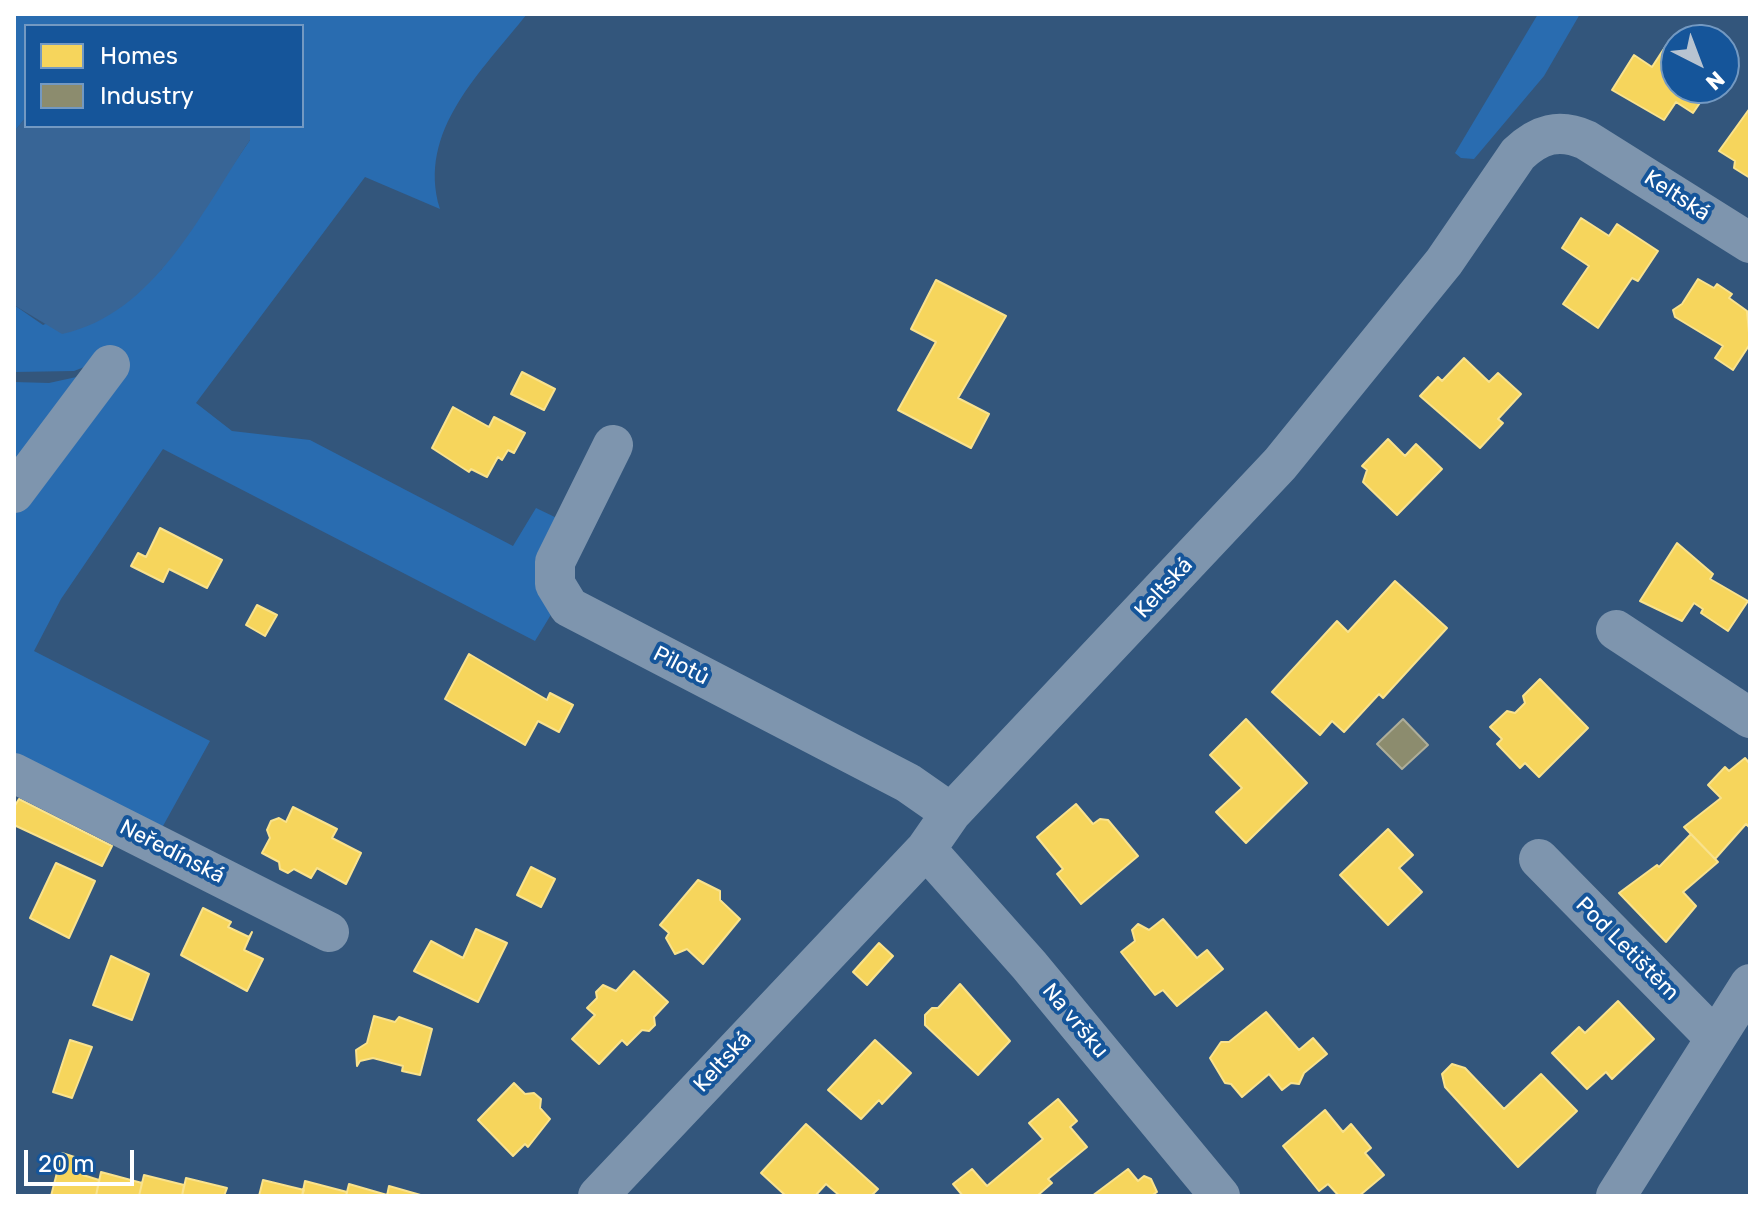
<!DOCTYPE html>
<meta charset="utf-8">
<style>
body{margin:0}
#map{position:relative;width:1764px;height:1210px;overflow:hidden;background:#33567c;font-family:Rubik,sans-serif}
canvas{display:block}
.frame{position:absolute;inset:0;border:16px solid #fff;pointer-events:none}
.legend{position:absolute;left:24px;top:24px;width:280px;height:104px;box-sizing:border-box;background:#15559a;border:2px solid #7399c2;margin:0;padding:10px 14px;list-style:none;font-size:24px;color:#fff}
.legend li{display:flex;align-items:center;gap:16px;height:40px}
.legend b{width:40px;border:2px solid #7399c2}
.north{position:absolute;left:1660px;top:24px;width:80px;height:80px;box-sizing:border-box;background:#15559a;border:2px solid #7399c2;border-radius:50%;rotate:138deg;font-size:22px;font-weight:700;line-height:32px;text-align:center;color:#fff}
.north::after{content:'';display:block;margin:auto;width:28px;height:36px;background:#b8c4d1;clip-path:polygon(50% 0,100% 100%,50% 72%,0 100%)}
.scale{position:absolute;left:24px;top:1150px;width:110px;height:36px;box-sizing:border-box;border:4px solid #fff;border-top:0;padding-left:10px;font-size:24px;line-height:28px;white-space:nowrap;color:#fff;-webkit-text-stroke:6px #15559a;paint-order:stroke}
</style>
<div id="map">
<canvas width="1764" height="1210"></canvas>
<div class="frame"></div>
<ul class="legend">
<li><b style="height:22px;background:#f6d55c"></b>Homes</li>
<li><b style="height:22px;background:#8c8c6e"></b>Industry</li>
</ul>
<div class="north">N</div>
<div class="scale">20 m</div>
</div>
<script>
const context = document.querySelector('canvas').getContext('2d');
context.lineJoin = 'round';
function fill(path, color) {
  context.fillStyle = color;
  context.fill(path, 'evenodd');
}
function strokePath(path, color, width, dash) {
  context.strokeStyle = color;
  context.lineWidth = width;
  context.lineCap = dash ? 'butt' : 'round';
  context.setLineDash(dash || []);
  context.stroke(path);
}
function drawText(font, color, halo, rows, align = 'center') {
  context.font = font + ' Rubik,sans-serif';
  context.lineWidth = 8;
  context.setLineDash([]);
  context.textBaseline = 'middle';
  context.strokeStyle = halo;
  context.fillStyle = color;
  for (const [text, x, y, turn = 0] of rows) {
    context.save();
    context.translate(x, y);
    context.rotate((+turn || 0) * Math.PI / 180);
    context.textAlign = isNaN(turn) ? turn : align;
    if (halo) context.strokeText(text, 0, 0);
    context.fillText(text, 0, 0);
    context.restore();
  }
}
const green = new Path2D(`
 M 14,14 L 527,14 C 482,71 416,131 440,209 L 365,177 L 196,403 L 232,431 L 310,440 L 513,546 L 536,508 L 561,520 L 555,608 L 535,641 L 163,449 L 61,599 L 34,651 L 210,741 L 158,835 L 14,765 L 14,382 L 49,383 L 113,369 L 105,359 L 74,371 L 14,372 L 14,305 L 43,325 L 161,270 L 250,140 L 250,126 L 302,126 L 302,26 L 26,26 L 26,117 L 14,132 Z
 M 1538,14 L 1580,14 L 1544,76 L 1474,159 L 1461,158 L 1455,153 Z`);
const water = new Path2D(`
 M 26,117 L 26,126 L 250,126 L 250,140 C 201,212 155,314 62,334 L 14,305 L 14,132 Z`);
const homes = new Path2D(`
 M 1667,44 L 1676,50 L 1676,88 L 1710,88 L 1693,113 L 1676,102 L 1664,120 L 1612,90 L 1634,55 L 1652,67 Z
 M 1750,108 L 1750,178 L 1734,168 L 1735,161 L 1719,151 Z
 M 1581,218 L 1609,236 L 1617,224 L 1658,251 L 1638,281 L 1632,278 L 1598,328 L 1563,304 L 1589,266 L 1562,248 Z
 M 1698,279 L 1714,288 L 1717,284 L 1732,294 L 1729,298 L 1747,311 L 1750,344 L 1733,370 L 1715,358 L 1723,346 L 1675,317 L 1673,310 L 1682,304 Z
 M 936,280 L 1006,316 L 958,398 L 989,414 L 971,448 L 898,410 L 936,342 L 911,329 Z
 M 1464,358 L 1489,382 L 1498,373 L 1521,394 L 1498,419 L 1503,423 L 1480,448 L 1420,396 L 1438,377 L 1442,381 Z
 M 522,372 L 555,389 L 544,410 L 511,394 Z
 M 453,407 L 489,427 L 494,417 L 525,433 L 514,453 L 508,450 L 502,460 L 498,457 L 487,477 L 471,469 L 469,472 L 432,448 Z
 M 1388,439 L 1405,456 L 1416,444 L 1442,469 L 1397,515 L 1363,482 L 1367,470 L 1362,466 Z
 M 160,528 L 222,560 L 207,588 L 169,569 L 163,582 L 131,566 L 138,553 L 146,557 Z
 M 1677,543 L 1713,574 L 1710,579 L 1748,601 L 1728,631 L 1701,613 L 1703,609 L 1694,603 L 1682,621 L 1640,601 Z
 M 1395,581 L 1447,628 L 1383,698 L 1379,694 L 1344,732 L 1332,721 L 1320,735 L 1272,692 L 1337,621 L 1348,632 Z
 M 257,605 L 277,615 L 265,636 L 246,625 Z
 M 469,654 L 547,700 L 550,693 L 573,705 L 559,732 L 538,721 L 525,745 L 445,699 Z
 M 1540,679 L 1588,728 L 1539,777 L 1525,763 L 1520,768 L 1497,744 L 1502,739 L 1490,727 L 1507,711 L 1515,713 L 1525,703 L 1523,696 Z
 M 1246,719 L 1307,783 L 1246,843 L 1216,812 L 1242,788 L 1210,755 Z
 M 1745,758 L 1750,764 L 1750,828 L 1746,824 L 1715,859 L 1684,827 L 1721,798 L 1708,785 L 1725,767 L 1729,771 Z
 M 19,799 L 112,846 L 102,866 L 14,825 L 14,807 Z
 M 1076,804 L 1093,824 L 1100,819 L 1108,820 L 1138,856 L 1081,904 L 1057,874 L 1063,869 L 1037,837 Z
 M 293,807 L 337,829 L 332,838 L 361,853 L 346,884 L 317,868 L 311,878 L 294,869 L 288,873 L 280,869 L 279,862 L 262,853 L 270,838 L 267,830 L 271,821 L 279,818 L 286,822 Z
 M 1388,829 L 1413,855 L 1399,868 L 1422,892 L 1388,925 L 1340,875 Z
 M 1691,834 L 1718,862 L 1683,892 L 1696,906 L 1666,942 L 1619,893 L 1657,865 L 1659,867 Z
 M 56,863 L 95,881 L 69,938 L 30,918 Z
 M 531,867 L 555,879 L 541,907 L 517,895 Z
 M 698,880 L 720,891 L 720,900 L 740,919 L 703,964 L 687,949 L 675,954 L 666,938 L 669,933 L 660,925 Z
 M 203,908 L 231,922 L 228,927 L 249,937 L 252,932 L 244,950 L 263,959 L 247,991 L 181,955 Z
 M 1163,919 L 1197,958 L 1207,950 L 1223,969 L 1177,1006 L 1163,990 L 1155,995 L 1121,952 L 1135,941 L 1132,930 L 1138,924 L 1149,930 Z
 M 476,929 L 507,943 L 478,1002 L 414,971 L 431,941 L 463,958 Z
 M 879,943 L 893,956 L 867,985 L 853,972 Z
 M 111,956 L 149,974 L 132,1020 L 93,1005 Z
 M 634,971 L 668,1002 L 654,1017 L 655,1025 L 649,1031 L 642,1030 L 627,1045 L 622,1040 L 599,1064 L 572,1039 L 595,1015 L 587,1008 L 597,998 L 596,992 L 603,985 L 616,991 Z
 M 960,984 L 1010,1041 L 978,1075 L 925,1025 L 925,1015 L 932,1008 L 938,1008 Z
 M 1618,1001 L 1654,1039 L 1612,1079 L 1606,1072 L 1587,1089 L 1552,1053 L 1579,1027 L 1585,1033 Z
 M 1266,1012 L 1299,1050 L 1313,1038 L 1327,1054 L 1304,1073 L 1299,1084 L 1291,1083 L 1282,1090 L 1269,1074 L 1242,1097 L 1231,1084 L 1225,1083 L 1210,1058 L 1221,1042 L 1229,1042 Z
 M 374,1016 L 395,1022 L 399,1017 L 432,1029 L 420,1075 L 402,1071 L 403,1066 L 373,1058 L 360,1061 L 357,1066 L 356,1050 L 367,1043 Z
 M 70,1040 L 92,1047 L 72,1098 L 53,1092 Z
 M 875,1040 L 911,1073 L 882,1104 L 879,1100 L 861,1119 L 828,1090 Z
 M 1452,1064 L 1465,1068 L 1504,1109 L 1541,1074 L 1577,1111 L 1518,1167 L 1445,1087 L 1442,1074 Z
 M 514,1083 L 525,1094 L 534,1093 L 541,1099 L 540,1108 L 550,1119 L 528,1147 L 525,1144 L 513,1156 L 478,1120 Z
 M 1058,1099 L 1077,1121 L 1070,1127 L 1087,1147 L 1048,1179 L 1052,1183 L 1037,1196 L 963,1196 L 953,1184 L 972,1169 L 987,1186 L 1043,1139 L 1029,1123 Z
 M 1325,1110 L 1343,1132 L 1351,1124 L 1371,1148 L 1365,1153 L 1384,1175 L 1359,1196 L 1339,1196 L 1328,1184 L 1319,1191 L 1283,1146 Z
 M 806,1124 L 878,1189 L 871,1196 L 840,1196 L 826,1184 L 815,1196 L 786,1196 L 761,1173 Z
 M 62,1153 L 87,1161 L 83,1175 L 99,1180 L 96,1196 L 51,1196 Z
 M 1128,1169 L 1138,1181 L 1144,1176 L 1151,1179 L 1157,1192 L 1151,1196 L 1092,1196 Z
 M 101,1172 L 142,1183 L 139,1196 L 96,1196 Z
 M 144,1175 L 184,1185 L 182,1196 L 139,1196 Z
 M 186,1178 L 227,1188 L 224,1196 L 182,1196 Z
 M 263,1180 L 304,1190 L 302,1196 L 259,1196 Z
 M 305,1181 L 347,1192 L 346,1196 L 302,1196 Z
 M 349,1184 L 387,1195 L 387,1196 L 346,1196 Z
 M 389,1186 L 424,1196 L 387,1196 Z`);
const industry = new Path2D(`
 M 1403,719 L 1428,745 L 1402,769 L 1377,744 Z`);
const minor = new Path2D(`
 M 613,445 L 555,562 L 555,584 L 569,607 L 908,783 L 951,813
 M 14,493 L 110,365
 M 1616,630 L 1750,718
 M 14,773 L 329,932
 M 926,849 L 1029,965 L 1220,1196
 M 1539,859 L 1715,1038
 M 598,1196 L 926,849 L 951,813 L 1280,464 L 1444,262 L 1518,154 C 1539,134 1559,128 1586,140 L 1750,243
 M 1616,1196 L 1750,984`);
const streetNames = [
 ["Keltská",1677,196,33],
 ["Keltská",1164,588,-47],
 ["Pilotů",681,666,27],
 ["Neředínská",172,852,27],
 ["Pod Letištěm",1627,949,45],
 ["Na vršku",1075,1021,50],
 ["Keltská",723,1062,-47]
];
fill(green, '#296cb0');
fill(water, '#386596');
fill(homes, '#f6d55c');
strokePath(homes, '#f9e28d', 2);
fill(industry, '#8c8c6e');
strokePath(industry, '#aeae9a', 2);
strokePath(minor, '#7e95ae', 40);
drawText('22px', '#fff', '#15559a', streetNames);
</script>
